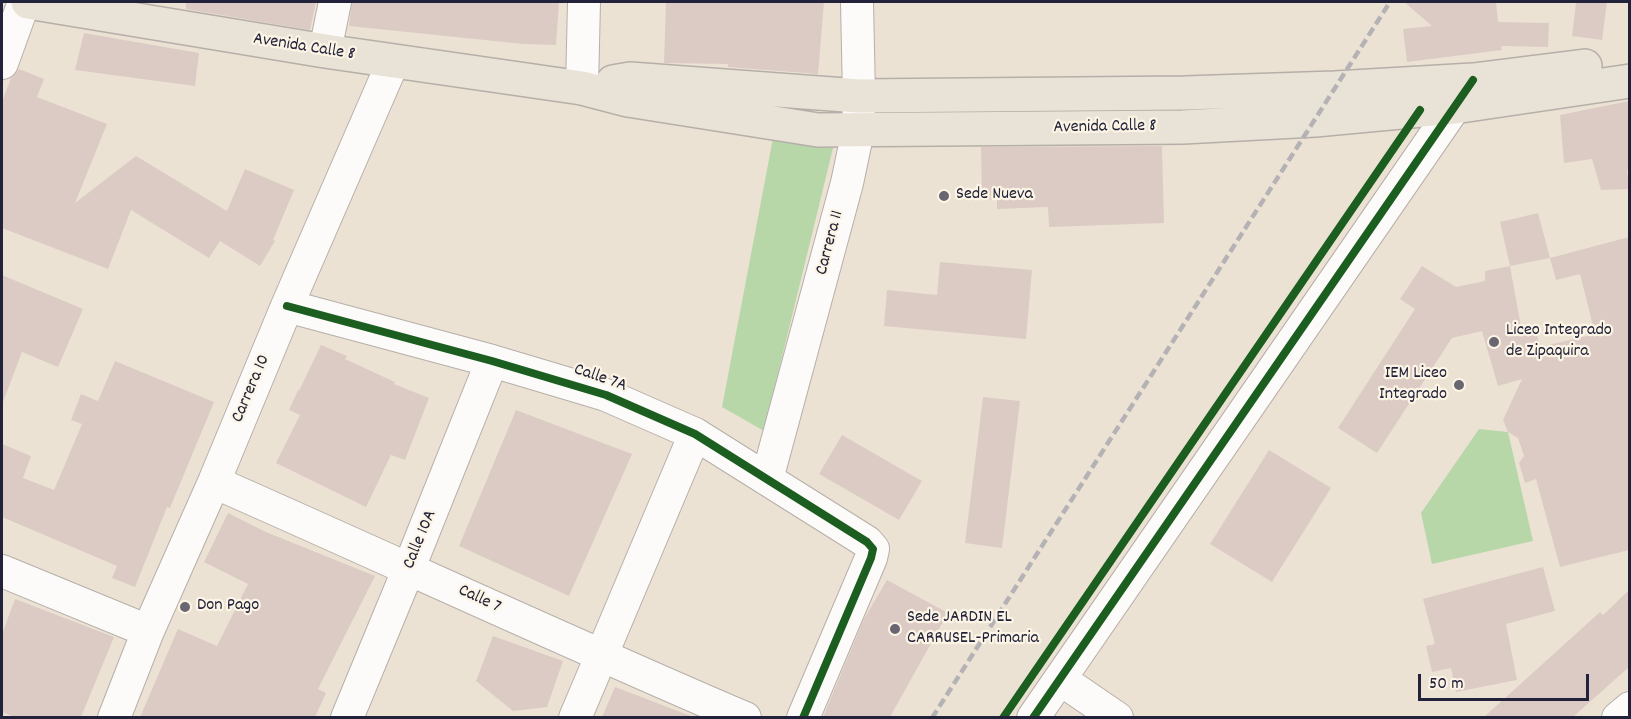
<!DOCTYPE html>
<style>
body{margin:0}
#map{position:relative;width:1631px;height:719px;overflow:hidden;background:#ece2d4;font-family:Dekko,sans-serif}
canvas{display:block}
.frame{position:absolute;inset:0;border:3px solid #22223b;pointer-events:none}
.scale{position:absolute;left:1418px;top:674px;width:171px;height:27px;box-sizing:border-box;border:3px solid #22223b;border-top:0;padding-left:8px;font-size:18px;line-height:21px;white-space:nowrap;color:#22223b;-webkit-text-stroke:4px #fcf5e5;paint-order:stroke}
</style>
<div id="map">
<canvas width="1631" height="719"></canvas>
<div class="frame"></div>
<div class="scale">50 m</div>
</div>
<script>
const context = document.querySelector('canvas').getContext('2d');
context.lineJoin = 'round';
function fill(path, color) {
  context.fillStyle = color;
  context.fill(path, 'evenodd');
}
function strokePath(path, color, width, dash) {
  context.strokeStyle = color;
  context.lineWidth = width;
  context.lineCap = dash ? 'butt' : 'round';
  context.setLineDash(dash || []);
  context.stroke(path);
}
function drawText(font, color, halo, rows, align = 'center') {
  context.font = font + ' Dekko,sans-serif';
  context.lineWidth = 4.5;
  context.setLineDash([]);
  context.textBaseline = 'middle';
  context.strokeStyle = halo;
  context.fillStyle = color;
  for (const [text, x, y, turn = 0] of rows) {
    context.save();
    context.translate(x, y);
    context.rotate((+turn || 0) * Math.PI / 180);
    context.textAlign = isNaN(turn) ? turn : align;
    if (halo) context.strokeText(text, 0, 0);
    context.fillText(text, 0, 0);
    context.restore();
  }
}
const green = new Path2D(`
 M 773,138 L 833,148 L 764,431 L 722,407 Z
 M 1479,429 L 1508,432 L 1533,541 L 1432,564 L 1421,513 Z`);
const building = new Path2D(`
 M 186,2 L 316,2 L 310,30 L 186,9 Z
 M 352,2 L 559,2 L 556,45 L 523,44 L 349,26 Z
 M 666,2 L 824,2 L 818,74 L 728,67 L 728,64 L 664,63 Z
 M 1404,2 L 1496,2 L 1498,22 L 1549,23 L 1548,47 L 1501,46 L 1502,50 L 1407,62 L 1403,29 L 1432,26 Z
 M 1576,2 L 1607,2 L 1602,40 L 1572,36 Z
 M 84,33 L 199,53 L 195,86 L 75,70 Z
 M 19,69 L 44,79 L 37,97 L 107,124 L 75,203 L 136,156 L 227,211 L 245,169 L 294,190 L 273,240 L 275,241 L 260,266 L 220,241 L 209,258 L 131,210 L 108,269 L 2,228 L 2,102 L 11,78 Z
 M 1629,101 L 1629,170 L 1627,170 L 1629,189 L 1601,190 L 1592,159 L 1564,163 L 1560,115 Z
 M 1162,146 L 1164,223 L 1049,227 L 1048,207 L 997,209 L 997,199 L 982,200 L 981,147 Z
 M 1538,213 L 1550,258 L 1510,266 L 1500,222 Z
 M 1629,237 L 1629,550 L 1560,567 L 1536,479 L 1525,483 L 1519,463 L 1524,456 L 1518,438 L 1508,432 L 1503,420 L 1522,379 L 1498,386 L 1482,331 L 1452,338 L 1377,453 L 1338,428 L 1415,309 L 1400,299 L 1422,266 L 1456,287 L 1485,281 L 1485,271 L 1510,266 L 1521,327 L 1534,324 L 1540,347 L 1595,334 L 1580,274 L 1556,280 L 1550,258 Z
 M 940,262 L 1032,270 L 1026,339 L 884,326 L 887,290 L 937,295 Z
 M 2,275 L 83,309 L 58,367 L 22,352 L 3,402 L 2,402 Z
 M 321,345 L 347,356 L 345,359 L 395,382 L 394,384 L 429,398 L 405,460 L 391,455 L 366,507 L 276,463 L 300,415 L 289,410 L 298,390 L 299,391 Z
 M 115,361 L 214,402 L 170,508 L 167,507 L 135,587 L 112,578 L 117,566 L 2,517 L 2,444 L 31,456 L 23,478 L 54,490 L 82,424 L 71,420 L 81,394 L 98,401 Z
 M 983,397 L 1020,401 L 1002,548 L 965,543 Z
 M 516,410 L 632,454 L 569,596 L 459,546 Z
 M 842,435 L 922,481 L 899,520 L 819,474 Z
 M 1269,450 L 1331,488 L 1272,582 L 1210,544 Z
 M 228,513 L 266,532 L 375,576 L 318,689 L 326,693 L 315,717 L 140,717 L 178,629 L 217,646 L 248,584 L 204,562 Z
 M 1543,567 L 1555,611 L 1506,624 L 1517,680 L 1456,692 L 1451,668 L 1432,672 L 1426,646 L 1435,644 L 1423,599 Z
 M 887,580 L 948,613 L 890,717 L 823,717 L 864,619 Z
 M 1629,590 L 1629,667 L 1573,717 L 1484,717 L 1600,612 L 1603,615 Z
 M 15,599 L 114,637 L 81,717 L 14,717 L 2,712 L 2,634 Z
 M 493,636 L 563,661 L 547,707 L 513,711 L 476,681 Z
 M 615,687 L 691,716 L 691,717 L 602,717 Z`);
const minor = new Path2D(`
 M 325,51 L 335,2
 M 2,63 L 24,2
 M 582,88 L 584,2
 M 287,306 L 492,361 L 606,395 L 695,434 L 867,542 L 873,549 L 871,558 L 803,718
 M 767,479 L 847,183 L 858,131 L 859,96 L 857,2
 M 214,482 C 391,560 567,642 745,718
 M 2,571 L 148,631
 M 1060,679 L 1117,718
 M 114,718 L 148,631 L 214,482 L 287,306 L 393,62
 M 347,718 L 409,568 L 492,361
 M 575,718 L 695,434
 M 1033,718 L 1467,89
 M 1618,718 L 1630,708`);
const major = new Path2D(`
 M 28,2 L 325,51 L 582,88 L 628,100 L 818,130 L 1183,127 L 1315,120 L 1454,107 L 1630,81
 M 613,82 L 630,79 L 859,96 L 1185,93 L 1335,88 L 1473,80 L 1585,66`);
const rail = new Path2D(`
 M 932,718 L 1390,2`);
const cycleway = new Path2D(`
 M 287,306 L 492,361 L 606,395 L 695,434 L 867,542 L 873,549 L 871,558 L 803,718
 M 1003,718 L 1420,110
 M 1033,718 L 1473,80`);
const markers = [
 [944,196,6,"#696571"],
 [1494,342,6,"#696571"],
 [1459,385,6,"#696571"],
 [185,607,6,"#696571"],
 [895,629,6,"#696571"]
];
const streetNames = [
 ["Avenida Calle 8",304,48,9],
 ["Avenida Calle 8",1105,128,-1],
 ["Carrera 11",831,243,-75],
 ["Calle 7A",600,379,19],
 ["Carrera 10",252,389,-67],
 ["Calle 10A",421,540,-68],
 ["Calle 7",479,600,25]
];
const poiNames = [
 ["Sede Nueva",956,196],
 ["Liceo Integrado",1506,332],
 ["de Zipaquira",1506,353],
 ["IEM Liceo",1447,375,"right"],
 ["Integrado",1447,396,"right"],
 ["Don Pago",197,607],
 ["Sede JARDIN EL",907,619],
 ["CARRUSEL-Primaria",907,640]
];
fill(green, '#b8d7a9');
fill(building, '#dccbc4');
strokePath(minor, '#b6afa9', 34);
strokePath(major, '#b6afa9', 36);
strokePath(minor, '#fcfbf9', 32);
strokePath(major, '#e9e2d6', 33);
strokePath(rail, '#b4b2b4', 4.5, [9, 4.5]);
strokePath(cycleway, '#1b5e20', 8);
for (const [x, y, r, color] of markers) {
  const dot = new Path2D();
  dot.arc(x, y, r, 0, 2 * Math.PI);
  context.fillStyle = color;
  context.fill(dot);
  strokePath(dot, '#fcf5e5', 2);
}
drawText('18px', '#22223b', '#fcf5e5', streetNames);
drawText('18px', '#22223b', '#fcf5e5', poiNames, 'left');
</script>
